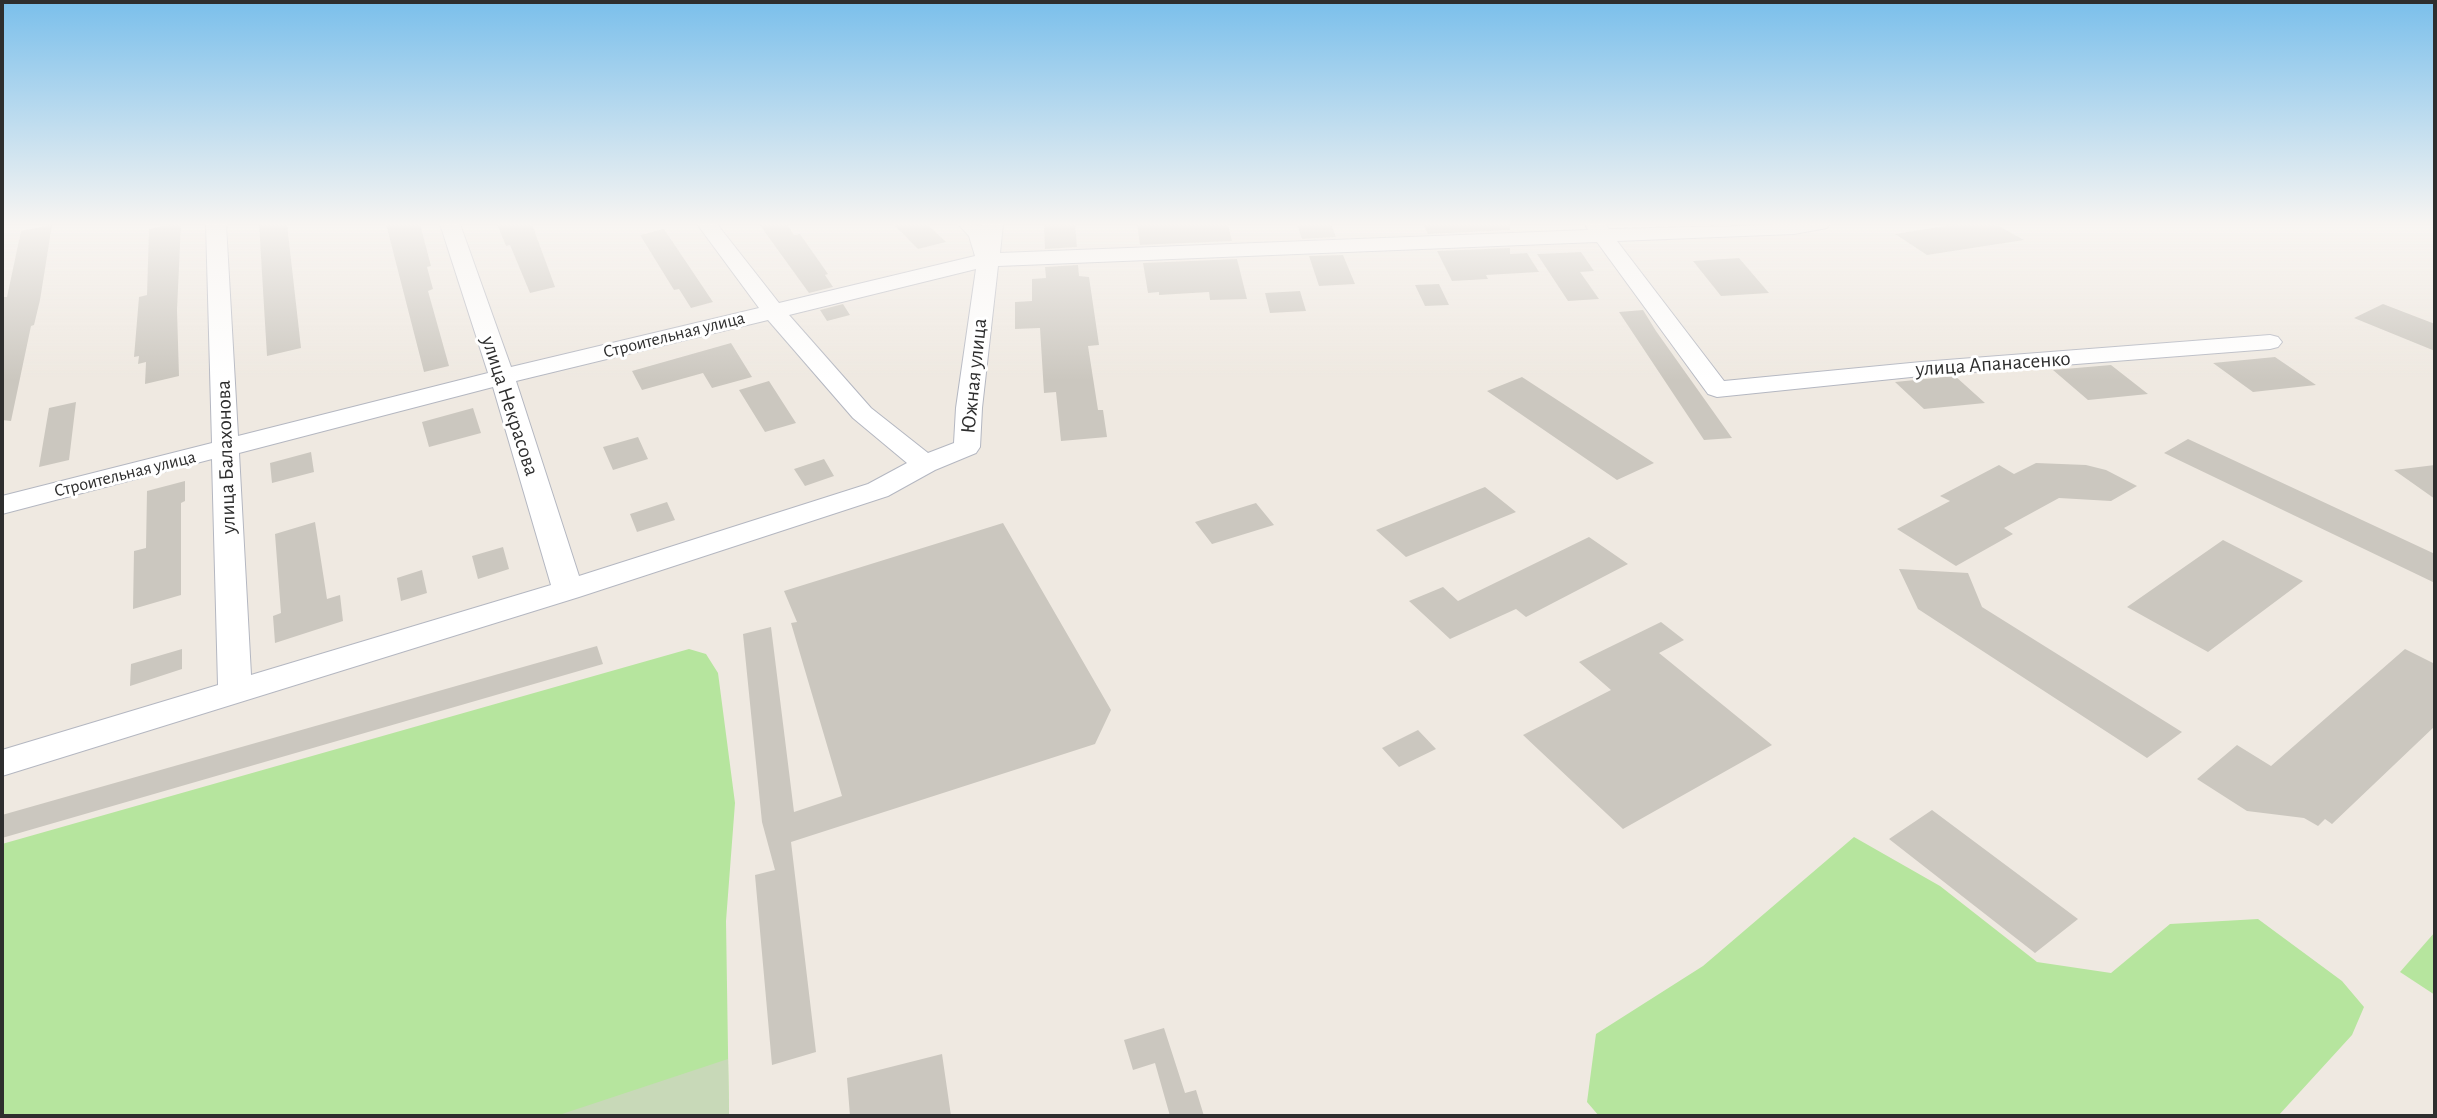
<!DOCTYPE html>
<meta charset="utf-8">
<style>
body{margin:0}
#map{position:relative;width:2437px;height:1118px;overflow:hidden;background:#efe9e1;font-family:"Alegreya Sans",sans-serif}
canvas{display:block}
.frame{position:absolute;inset:0;border:4px solid #2e2e2e;pointer-events:none}
</style>
<div id="map">
<canvas width="2437" height="1118"></canvas>
<div class="frame"></div>
</div>
<script>
const context = document.querySelector('canvas').getContext('2d');
context.lineJoin = 'round';
function fill(path, color) {
  context.fillStyle = color;
  context.fill(path, 'evenodd');
}
function strokePath(path, color, width, dash) {
  context.strokeStyle = color;
  context.lineWidth = width;
  context.lineCap = dash ? 'butt' : 'round';
  context.setLineDash(dash || []);
  context.stroke(path);
}
function drawText(font, color, halo, rows, align = 'center') {
  context.font = font + ' "Alegreya Sans",sans-serif';
  context.lineWidth = 6;
  context.setLineDash([]);
  context.textBaseline = 'middle';
  context.strokeStyle = halo;
  context.fillStyle = color;
  for (const [text, x, y, turn = 0] of rows) {
    context.save();
    context.translate(x, y);
    context.rotate((+turn || 0) * Math.PI / 180);
    context.textAlign = isNaN(turn) ? turn : align;
    if (halo) context.strokeText(text, 0, 0);
    context.fillText(text, 0, 0);
    context.restore();
  }
}
const green = new Path2D(`
 M 689,649 L 706,654 L 718,673 L 735,803 L 726,921 L 729,1116 L 2,1116 L 2,844 Z
 M 1854,837 L 1940,886 L 2037,962 L 2111,973 L 2170,924 L 2258,919 L 2342,981 L 2364,1007 L 2352,1035 L 2278,1116 L 1599,1116 L 1587,1102 L 1596,1034 L 1703,966 Z
 M 2435,932 L 2435,995 L 2400,972 Z`);
const cemetery = new Path2D(`
 M 728,1059 L 729,1116 L 556,1116 Z`);
const building = new Path2D(`
 M 172,224 L 181,224 L 177,310 L 179,376 L 145,384 L 146,362 L 138,364 L 139,356 L 134,357 L 139,297 L 147,295 L 149,229 Z
 M 259,224 L 287,224 L 301,348 L 267,356 Z
 M 386,224 L 420,224 L 431,266 L 427,267 L 433,289 L 428,291 L 449,366 L 424,372 Z
 M 497,224 L 532,224 L 555,287 L 530,293 L 510,245 L 506,246 Z
 M 759,224 L 787,224 L 794,235 L 800,234 L 828,274 L 825,275 L 833,287 L 809,293 Z
 M 893,224 L 927,224 L 946,242 L 918,249 Z
 M 1075,224 L 1077,247 L 1045,249 L 1044,225 Z
 M 1137,224 L 1228,224 L 1232,241 L 1140,245 Z
 M 1297,224 L 1331,224 L 1336,237 L 1302,239 Z
 M 1423,224 L 1510,224 L 1510,230 L 1428,234 Z
 M 1958,224 L 1995,224 L 2024,240 L 1927,255 L 1895,234 Z
 M 52,225 L 40,300 L 34,325 L 31,326 L 11,421 L 2,420 L 4,297 L 7,297 L 21,231 Z
 M 664,229 L 713,302 L 691,308 L 679,289 L 674,290 L 640,235 Z
 M 1510,248 L 1510,254 L 1527,253 L 1539,272 L 1486,275 L 1488,279 L 1452,281 L 1437,251 Z
 M 1581,252 L 1594,271 L 1580,272 L 1599,299 L 1568,301 L 1537,254 Z
 M 1343,255 L 1355,284 L 1319,286 L 1309,256 Z
 M 1739,258 L 1769,293 L 1721,296 L 1693,261 Z
 M 1237,259 L 1247,299 L 1210,300 L 1209,292 L 1159,295 L 1159,292 L 1148,293 L 1143,263 Z
 M 1078,265 L 1079,276 L 1089,277 L 1099,345 L 1088,346 L 1098,410 L 1103,410 L 1107,437 L 1061,441 L 1056,392 L 1044,393 L 1040,328 L 1015,329 L 1015,302 L 1032,301 L 1032,279 L 1046,278 L 1045,267 Z
 M 1439,284 L 1449,305 L 1425,306 L 1415,285 Z
 M 1300,291 L 1306,311 L 1270,313 L 1265,293 Z
 M 843,304 L 850,315 L 827,321 L 820,310 Z
 M 2383,304 L 2435,324 L 2435,351 L 2354,318 Z
 M 1643,310 L 1656,331 L 1732,438 L 1704,440 L 1619,312 Z
 M 731,343 L 752,377 L 712,388 L 703,373 L 642,390 L 632,371 Z
 M 2275,357 L 2316,385 L 2253,392 L 2213,363 Z
 M 2111,365 L 2148,394 L 2088,400 L 2053,370 Z
 M 1955,376 L 1985,403 L 1924,409 L 1895,382 Z
 M 1522,377 L 1654,463 L 1617,480 L 1487,391 Z
 M 769,381 L 796,423 L 765,432 L 739,390 Z
 M 76,402 L 69,460 L 39,467 L 49,408 Z
 M 473,408 L 481,433 L 429,447 L 422,422 Z
 M 638,437 L 648,459 L 613,470 L 603,447 Z
 M 2188,439 L 2435,554 L 2435,583 L 2164,453 Z
 M 311,452 L 314,472 L 272,483 L 270,463 Z
 M 824,459 L 834,476 L 805,486 L 794,469 Z
 M 2036,463 L 2086,465 L 2106,470 L 2137,486 L 2111,501 L 2059,498 L 2004,528 L 2013,534 L 1956,566 L 1897,529 L 1950,501 L 1940,496 L 1999,465 L 2014,474 Z
 M 2435,465 L 2435,499 L 2394,470 Z
 M 185,481 L 185,501 L 181,503 L 181,595 L 133,609 L 134,551 L 146,548 L 147,491 Z
 M 1485,487 L 1516,512 L 1406,557 L 1376,530 Z
 M 667,502 L 675,520 L 637,532 L 630,514 Z
 M 1256,503 L 1274,525 L 1212,544 L 1195,522 Z
 M 315,522 L 327,599 L 340,595 L 343,621 L 275,643 L 273,616 L 281,613 L 275,534 Z
 M 1003,523 L 1111,710 L 1095,744 L 791,842 L 816,1052 L 772,1065 L 755,875 L 775,870 L 762,822 L 743,634 L 771,627 L 794,812 L 842,796 L 791,623 L 797,622 L 784,591 Z
 M 1589,537 L 1628,564 L 1526,617 L 1516,609 L 1450,639 L 1409,601 L 1443,587 L 1458,601 Z
 M 2223,540 L 2303,581 L 2208,652 L 2127,607 Z
 M 503,547 L 509,569 L 478,579 L 472,556 Z
 M 1899,569 L 1968,573 L 1982,607 L 2182,732 L 2147,758 L 1918,609 Z
 M 422,570 L 427,593 L 401,601 L 397,578 Z
 M 1661,622 L 1684,640 L 1659,653 L 1772,745 L 1623,829 L 1523,735 L 1611,690 L 1579,662 Z
 M 597,646 L 603,664 L 2,838 L 2,815 Z
 M 182,649 L 182,669 L 130,686 L 131,664 Z
 M 2405,649 L 2435,664 L 2435,726 L 2332,824 L 2325,819 L 2318,826 L 2304,818 L 2247,811 L 2197,779 L 2237,745 L 2271,766 Z
 M 1418,730 L 1436,749 L 1399,767 L 1382,748 Z
 M 1932,810 L 2078,919 L 2035,953 L 1889,839 Z
 M 1164,1028 L 1185,1093 L 1196,1090 L 1204,1116 L 1170,1116 L 1155,1063 L 1133,1070 L 1124,1040 Z
 M 942,1054 L 951,1116 L 850,1116 L 847,1078 Z`);
const minor = new Path2D(`
 M 206,224 L 226,224 L 238,436 L 488,373 L 440,224 L 460,224 L 511,367 L 759,308 L 697,224 L 717,224 L 779,303 L 975,256 L 969,236 L 958,224 L 982,226 L 983,224 L 1003,224 L 1000,253 L 1588,230 L 1585,224 L 1605,224 L 1609,229 L 1830,224 L 1827,228 L 1794,234 L 1617,241 L 1724,381 L 1921,362 L 2270,335 L 2278,337 L 2282,342 L 2278,347 L 2270,349 L 1921,376 L 1717,397 L 1708,394 L 1597,242 L 998,266 L 982,408 L 980,447 L 976,453 L 935,470 L 888,496 L 579,597 L 2,776 L 2,750 L 218,685 L 212,459 L 2,514 L 2,496 L 212,443 ZM 976,269 L 956,408 L 954,443 L 928,453 L 871,408 L 789,315 ZM 768,320 L 853,418 L 907,463 L 868,484 L 579,576 L 516,381 ZM 493,387 L 551,585 L 251,675 L 239,453 Z`);
const farStreetnames = [
 ["Строительная улица",674,335,-14],
 ["Строительная улица",125,474,-14]
];
const streetNames = [
 ["улица Апанасенко",1993,364,-4],
 ["Южная улица",974,376,-84],
 ["улица Некрасова",510,406,72],
 ["улица Балахонова",226,457,-92]
];
fill(green, '#b6e59e');
fill(cemetery, '#c8d9b8');
fill(building, '#cbc7bf');
strokePath(minor, '#b4b7c1', 2);
fill(minor, '#fff');
const sky = context.createLinearGradient(0, 0, 0, 380);
sky.addColorStop(0, '#7abfeb');
sky.addColorStop(0.59, '#f8f5f2');
sky.addColorStop(1, '#f8f5f200');
context.fillStyle = sky;
context.fillRect(0, 0, 2437, 380);
drawText('18px', '#2e2e2e', '#fff', farStreetnames);
drawText('21px', '#2e2e2e', '#fff', streetNames);
</script>
